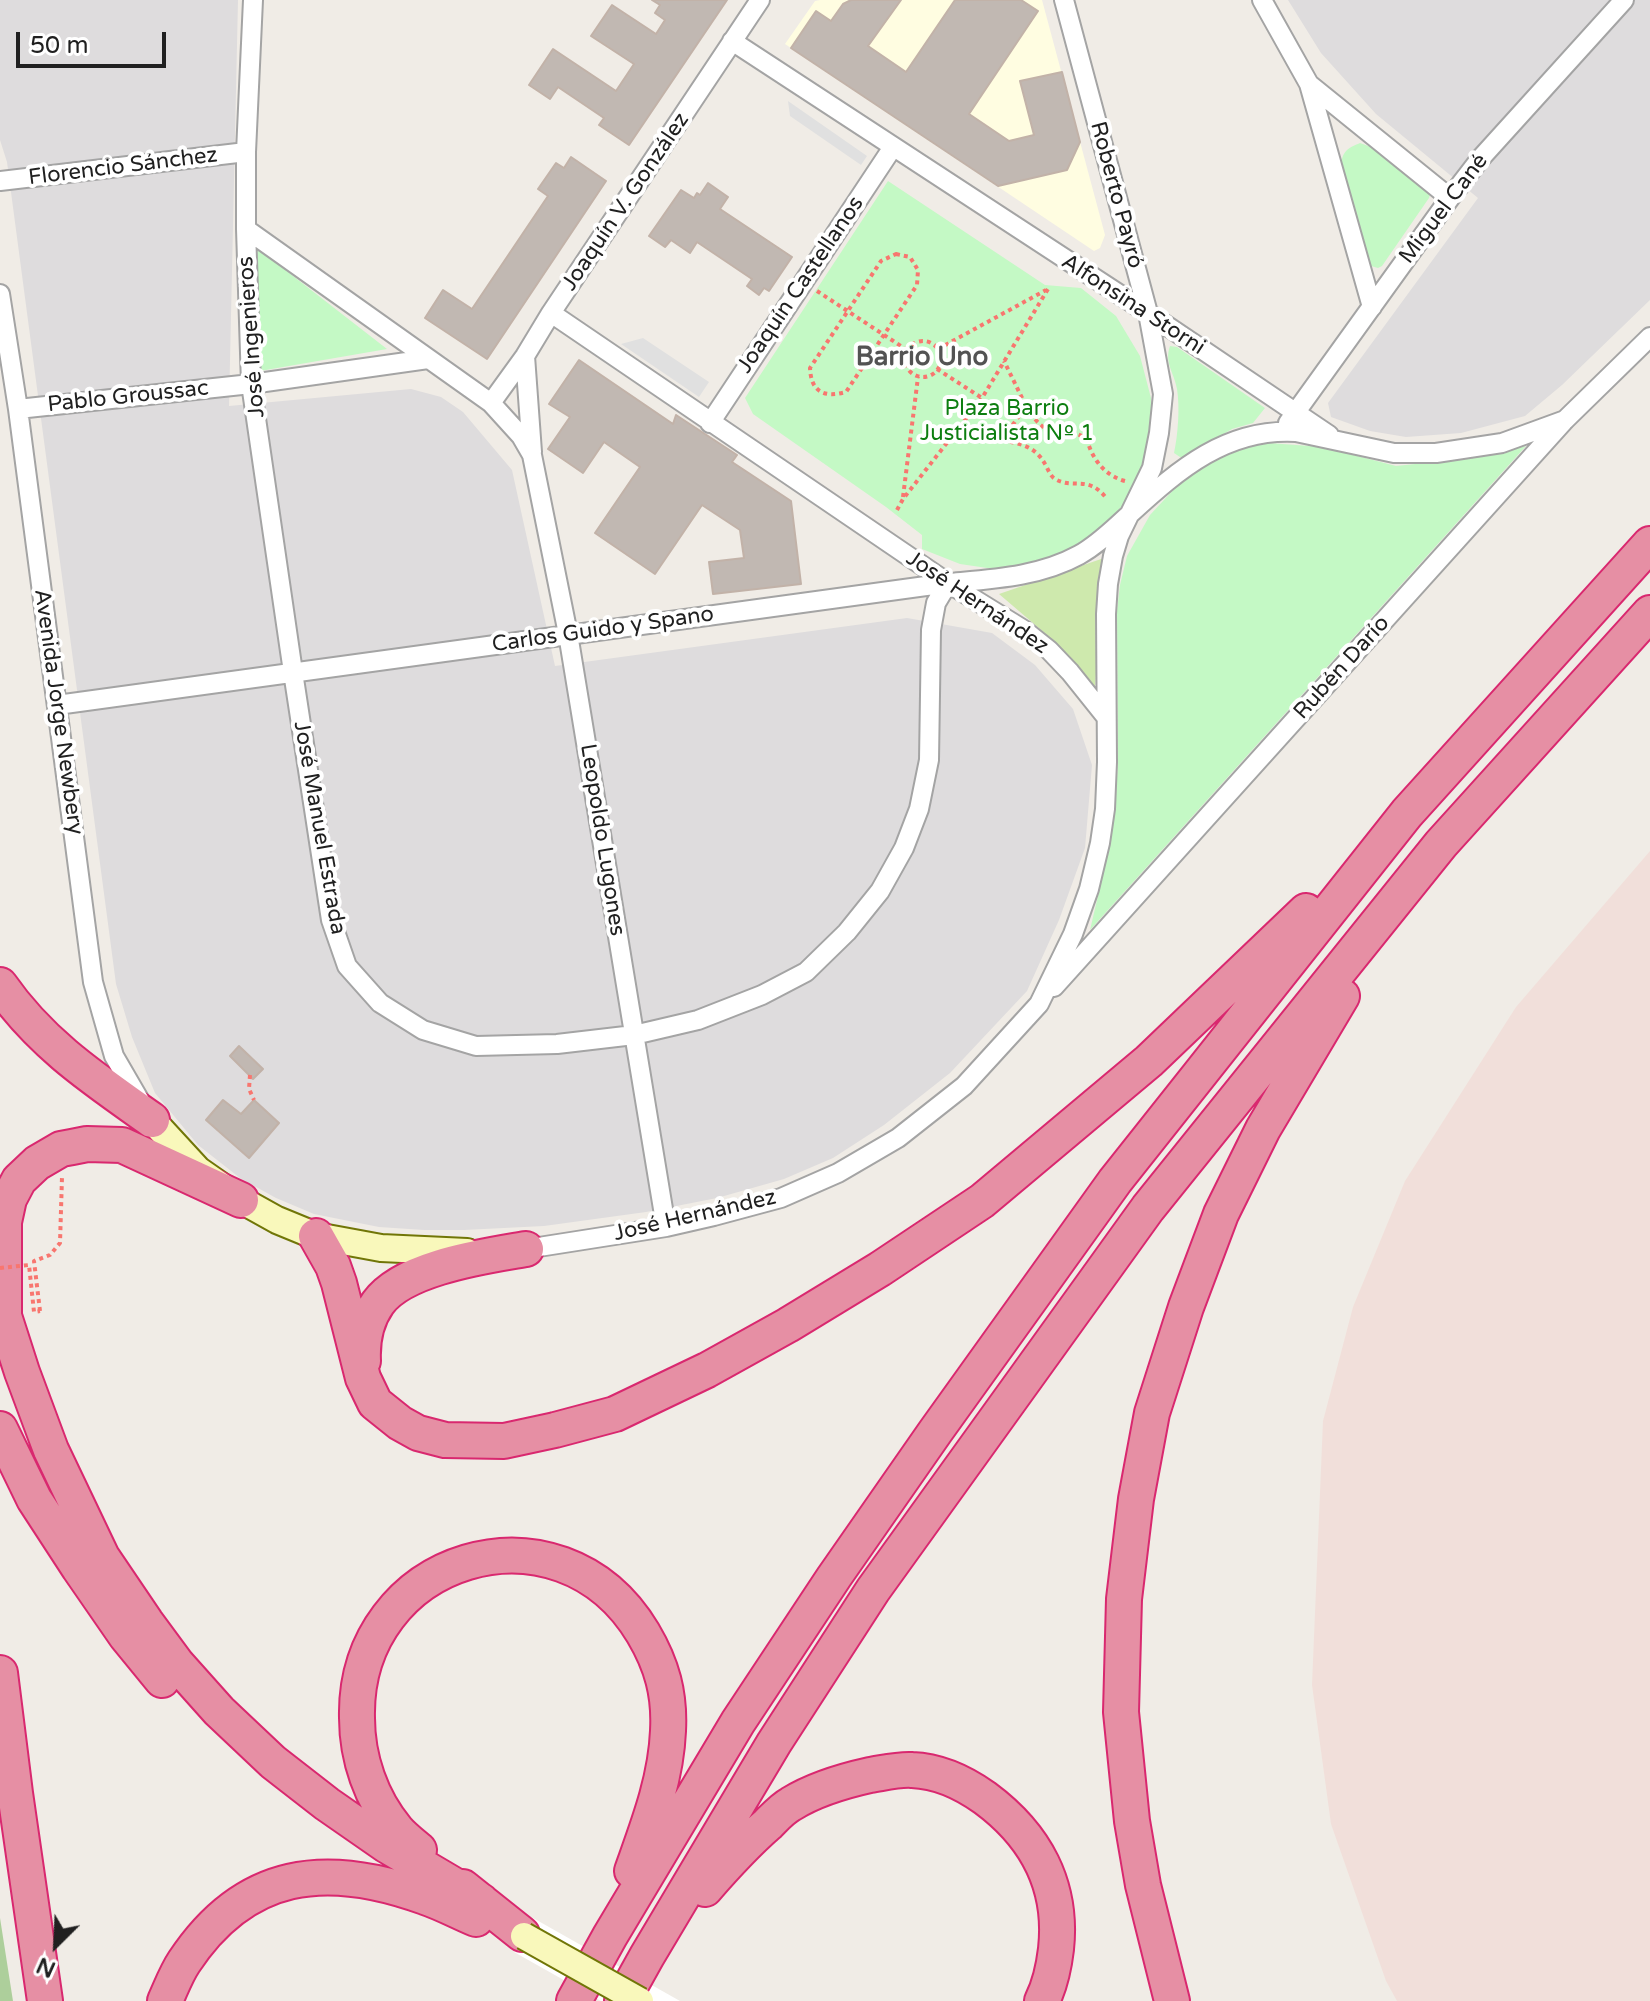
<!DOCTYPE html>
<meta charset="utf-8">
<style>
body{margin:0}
#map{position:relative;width:1650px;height:2001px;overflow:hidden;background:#f0ece6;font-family:"Varela Round",sans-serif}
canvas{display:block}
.north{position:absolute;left:16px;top:1905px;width:80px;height:80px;-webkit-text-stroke:6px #fff;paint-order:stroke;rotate:204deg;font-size:22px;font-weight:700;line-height:32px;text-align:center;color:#202020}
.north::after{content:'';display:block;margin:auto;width:28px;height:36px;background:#202020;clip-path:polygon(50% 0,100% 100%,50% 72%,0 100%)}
.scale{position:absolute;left:16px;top:32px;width:150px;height:36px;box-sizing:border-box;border:4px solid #202020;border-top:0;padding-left:10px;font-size:24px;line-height:28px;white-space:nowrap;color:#202020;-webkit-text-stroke:6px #fff;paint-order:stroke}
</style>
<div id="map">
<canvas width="1650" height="2001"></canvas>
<div class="north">N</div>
<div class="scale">50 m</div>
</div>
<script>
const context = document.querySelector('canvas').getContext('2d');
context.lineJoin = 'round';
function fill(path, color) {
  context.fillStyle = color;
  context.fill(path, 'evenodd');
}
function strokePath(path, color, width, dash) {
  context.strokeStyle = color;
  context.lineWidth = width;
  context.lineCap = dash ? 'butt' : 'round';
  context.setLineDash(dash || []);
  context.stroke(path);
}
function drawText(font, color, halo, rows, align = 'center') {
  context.font = font + ' "Varela Round",sans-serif';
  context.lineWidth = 8;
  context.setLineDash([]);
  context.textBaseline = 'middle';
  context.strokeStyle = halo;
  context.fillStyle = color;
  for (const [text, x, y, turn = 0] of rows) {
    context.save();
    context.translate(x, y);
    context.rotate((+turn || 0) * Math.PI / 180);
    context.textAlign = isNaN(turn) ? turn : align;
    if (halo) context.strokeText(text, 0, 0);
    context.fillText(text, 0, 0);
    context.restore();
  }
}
const residential = new Path2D(`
 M 0,0 L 238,0 L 229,406 L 411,389 L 441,397 L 463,412 L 512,470 L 555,666 L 907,618 L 992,633 L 1035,665 L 1073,709 L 1092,765 L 1085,848 L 1059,920 L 1027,991 L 950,1073 L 884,1125 L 833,1158 L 784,1179 L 717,1198 L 646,1212 L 544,1226 L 464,1230 L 424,1230 L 379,1227 L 314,1214 L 276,1198 L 240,1178 L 198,1145 L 155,1093 L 132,1037 L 116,984 L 7,162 L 0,140 Z
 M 1288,0 L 1650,0 L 1650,300 L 1562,385 L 1525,416 L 1461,433 L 1406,437 L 1370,431 L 1331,417 L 1328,403 L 1478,198 L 1376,114 L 1321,53 Z`);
const education = new Path2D(`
 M 820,0 L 1042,0 L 1105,235 L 1100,248 L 1094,251 L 785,44 L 815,1 Z`);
const military = new Path2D(`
 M 1650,851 L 1650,2001 L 1397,2001 L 1386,1981 L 1331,1824 L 1312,1685 L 1323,1421 L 1353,1307 L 1405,1181 L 1516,1007 Z`);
const grass = new Path2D(`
 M 1104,558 L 1095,688 L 1054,641 L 999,594 Z`);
const forest = new Path2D(`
 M 0,1918 L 13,2001 L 0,2001 Z`);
const park = new Path2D(`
 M 1360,143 L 1371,147 L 1428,187 L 1431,191 L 1429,198 L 1382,266 L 1378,268 L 1371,266 L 1367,261 L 1341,166 C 1342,151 1348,148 1360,143 Z
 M 888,181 L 1045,285 L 1081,288 L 1116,316 L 1140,356 L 1151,398 L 1152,435 L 1145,462 L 1127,501 L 1099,530 L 1065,553 L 1030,566 L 1001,570 L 960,564 L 922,549 L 922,535 L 886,507 L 753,414 L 745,398 Z
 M 257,248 L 387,349 L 260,371 Z
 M 1170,346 L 1177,347 L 1265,408 L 1253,423 L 1232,429 L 1185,457 L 1180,457 L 1174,453 C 1178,435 1180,407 1177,389 C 1174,372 1164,363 1170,346 Z
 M 1269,443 L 1323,447 L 1396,466 L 1473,458 L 1526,446 L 1090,930 L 1109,849 L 1115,812 L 1118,762 L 1117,611 L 1120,585 L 1127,556 L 1150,515 L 1176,487 L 1200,468 L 1224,454 L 1243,447 Z`);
const parking = new Path2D(`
 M 788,101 L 867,156 L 861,165 L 790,116 Z
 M 643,338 L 709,382 L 699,397 L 621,344 Z`);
const pier = new Path2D(`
 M 533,1918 L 680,2001 L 601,2001 L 514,1952 Z`);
const building = new Path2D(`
 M 652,0 L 727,0 L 629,145 L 599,125 L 604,118 L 558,87 L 550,99 L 529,85 L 553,49 L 616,91 L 634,64 L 591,36 L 612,5 L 656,34 L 665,20 L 655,13 L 660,5 Z
 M 851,0 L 901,0 L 868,46 L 906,72 L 955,0 L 1021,0 L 1038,11 L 969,114 L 1009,141 L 1034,135 L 1020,81 L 1062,72 L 1080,142 L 1067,170 L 998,186 L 791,48 L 816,11 L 831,21 L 843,4 Z
 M 571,157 L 606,181 L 487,359 L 425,318 L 443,290 L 472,309 L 548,196 L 538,189 L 556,163 L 564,168 Z
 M 708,183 L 728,197 L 720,209 L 792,257 L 769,291 L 764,288 L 759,295 L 747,286 L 752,279 L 697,242 L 690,253 L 671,240 L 665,247 L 649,236 L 681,190 L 694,198 L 697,193 L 700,195 Z
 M 579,360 L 673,424 L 676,415 L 737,455 L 732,462 L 791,501 L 801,584 L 713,594 L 709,562 L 744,558 L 740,530 L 702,505 L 655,574 L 595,533 L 640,467 L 604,442 L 583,473 L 548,449 L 570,417 L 549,404 Z
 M 239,1046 L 263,1069 L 253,1079 L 230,1056 Z
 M 223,1100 L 241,1114 L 254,1100 L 279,1123 L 249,1158 L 206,1120 Z`);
const path = new Path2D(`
 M 896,254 L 910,257 L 918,270 L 917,285 L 846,392 C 824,398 811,392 810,368 L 881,261 Z
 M 817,291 L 907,350
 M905 359a18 18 0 1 1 36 0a18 18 0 1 1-36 0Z
 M 938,349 L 1046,290
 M 937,369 L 982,398
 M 1026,406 C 1036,422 1044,433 1065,433 C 1071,433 1077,433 1083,437 C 1088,441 1089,447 1092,453 C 1099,467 1110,477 1125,481
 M 957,432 L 1002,440 L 1026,406 L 1004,361
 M 1002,440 C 1021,444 1035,446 1045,464 C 1048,469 1050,476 1055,479 C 1074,490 1088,474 1107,499
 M 903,497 L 918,377
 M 897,510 L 903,499 L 982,398 L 1048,289
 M 250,1075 L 249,1089 L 254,1100
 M 40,1311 L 34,1261 L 50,1255 L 60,1243 L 62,1177`);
const street = new Path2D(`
 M 253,0 L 246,152 L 246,229 L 251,384 L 293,672 L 331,920 L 347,966 L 380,1003 L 423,1030 L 476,1046 L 557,1044 L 634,1035 L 698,1020 L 762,995 L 806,972 L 847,932 L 880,891 L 904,848 L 919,809 L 929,760 L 931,630 L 936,603 L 948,583
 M 1262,0 L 1309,84 L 1372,307
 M 732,41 L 1148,313 L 1329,435
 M 1309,84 L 1450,198
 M 0,181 L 246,152
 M 246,229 L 491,403 L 521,436 L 532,455 L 568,634 L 666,1227
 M 0,294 L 18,409 L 93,982 L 114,1056 L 143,1106
 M 551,313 L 948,583 L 1024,630 L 1049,650 L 1070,672 L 1106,717
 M 525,356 L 532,452
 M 491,403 L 525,356 L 551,313 L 760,0
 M 18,409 L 251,384 L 428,359
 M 710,423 L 893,147
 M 1288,423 L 1450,198 L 1480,159 L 1624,0
 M 57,705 L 948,583 C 992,579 1039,577 1079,555 C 1099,544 1114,528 1131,513 C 1179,469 1227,428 1296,432 L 1394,453 L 1436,453 L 1502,443 L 1565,420
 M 1054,987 L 1565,420 L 1650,337
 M 526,1249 L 666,1227 L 714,1216 L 781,1198 L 838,1173 L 898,1138 L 964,1086 L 1039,1004 L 1073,934 L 1089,889 L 1100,843 L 1105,809 L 1107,762 L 1106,614 L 1108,584 L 1113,556 L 1119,536 L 1152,468 L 1159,433 L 1163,394 L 1148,313 L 1064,0`);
const secondary = new Path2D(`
 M 152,1120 L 198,1170 L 241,1200 L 277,1220 L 316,1236 L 381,1248 L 467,1252`);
const highway = new Path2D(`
 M 0,985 C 41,1044 94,1079 152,1120
 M 241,1200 L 122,1145 L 87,1144 L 72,1147 L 61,1149 L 37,1163 L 19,1180 L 9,1199 L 4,1222 L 4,1316 L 22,1372 L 51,1450 L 102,1557 L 146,1622 L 177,1664 L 219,1711 L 273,1762 L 327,1804 L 386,1845 L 481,1901
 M 316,1236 L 333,1266 L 339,1283 L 363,1378 L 375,1403 L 400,1423 L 418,1433 L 445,1440 L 504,1441 L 555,1430 L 615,1414 L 707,1370 L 788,1325 L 880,1269 L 982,1201 L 1149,1061 L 1306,911
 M 363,1361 C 362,1340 366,1320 378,1303 C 404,1267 486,1256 526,1249
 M 0,1429 L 34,1499 L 79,1568 L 126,1636 L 162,1680
 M 0,1673 L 15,1793 L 45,2001
 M 419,1850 C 412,1844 403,1837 397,1830 C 371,1799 357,1758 357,1718 C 353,1556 559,1493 643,1633 C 662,1665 670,1694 668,1731 C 666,1780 648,1826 632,1871
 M 463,1887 L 522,1934
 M 705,1889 C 725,1866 745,1844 768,1824 C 775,1817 782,1809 791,1804 C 815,1789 843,1781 870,1775 C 883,1773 899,1769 912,1770 C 938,1771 964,1783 985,1798 C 1035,1835 1063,1885 1056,1949 C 1054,1966 1050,1985 1042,2001
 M 165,2001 C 171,1988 176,1974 184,1962 C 245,1870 326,1861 425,1897 C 443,1903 459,1912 476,1919
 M 574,2001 L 610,1936 L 738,1722 L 834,1577 L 935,1432 L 1115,1181 L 1407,813 L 1650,544
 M 622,2001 L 647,1956 L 774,1743 L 873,1590 L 1148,1208 L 1441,844 L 1650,613
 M 1172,2001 L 1143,1885 L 1132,1821 L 1121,1712 L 1124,1599 L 1136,1499 L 1152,1413 L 1186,1307 L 1221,1214 L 1263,1129 L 1342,996`);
const pathBridge = new Path2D(`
 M 0,1268 L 29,1265 L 34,1312 L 40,1311`);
const secondaryBridge = new Path2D(`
 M 524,1936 L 640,2001`);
const streetNames = [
 ["Florencio Sánchez",123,167,-7],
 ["Roberto Payró",1116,195,75],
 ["Joaquín V. González",626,202,-56],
 ["Miguel Cané",1444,209,-53],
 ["Joaquín Castellanos",801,285,-56],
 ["Alfonsina Storni",1133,305,33],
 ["José Ingenieros",252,337,-94],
 ["Pablo Groussac",128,397,-6],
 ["José Hernández",977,603,34],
 ["Carlos Guido y Spano",603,630,-8],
 ["Rubén Darío",1342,668,-48],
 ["Avenida Jorge Newbery",58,712,82],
 ["José Manuel Estrada",319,828,80],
 ["Leopoldo Lugones",602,840,81],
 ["José Hernández",695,1216,-13]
];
const parkNames = [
 ["Plaza Barrio",1007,409],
 ["Justicialista Nº 1",1007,434]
];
const quarterNames = [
 ["Barrio Uno",922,358]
];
fill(residential, '#dedcdd');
fill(education, '#fffde1');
fill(military, '#f1dfda');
fill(grass, '#cee9ad');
fill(forest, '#adcf9b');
fill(park, '#c4f9c5');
fill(parking, '#e0e0e0');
fill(pier, '#fff');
fill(building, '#c1b8b2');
strokePath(building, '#c2b2a8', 2);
strokePath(street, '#a4a4a4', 22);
strokePath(secondary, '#717607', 30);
strokePath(highway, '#d9286f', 38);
strokePath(path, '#f8766f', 4, [4, 4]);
strokePath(street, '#fff', 18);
strokePath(secondary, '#f9f8bb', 26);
strokePath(highway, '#e68fa4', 34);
strokePath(secondaryBridge, '#717607', 30, []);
strokePath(pathBridge, '#f8766f', 4, [4, 4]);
strokePath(secondaryBridge, '#f9f8bb', 26);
drawText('22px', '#202020', '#fff', streetNames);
drawText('22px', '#0d7e10', '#fff', parkNames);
drawText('bold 26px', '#535353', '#fff', quarterNames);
</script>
